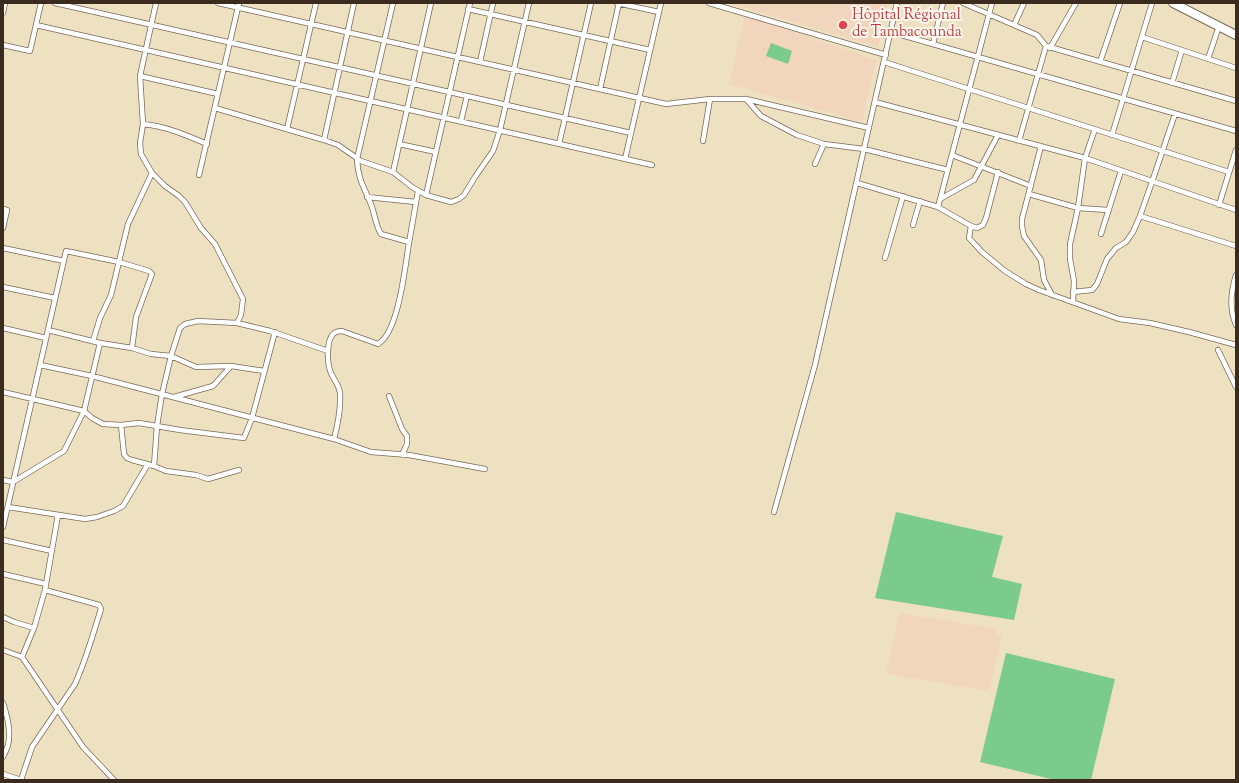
<!DOCTYPE html>
<meta charset="utf-8">
<style>
body{margin:0}
#map{position:relative;width:1239px;height:783px;overflow:hidden;background:#ede1c1;font-family:"Sorts Mill Goudy",serif}
canvas{display:block}
.frame{position:absolute;inset:0;border:4px solid #3b2a1e;pointer-events:none}
</style>
<div id="map">
<canvas width="1239" height="783"></canvas>
<div class="frame"></div>
</div>
<script>
const context = document.querySelector('canvas').getContext('2d');
context.lineJoin = 'round';
function fill(path, color) {
  context.fillStyle = color;
  context.fill(path, 'evenodd');
}
function strokePath(path, color, width, dash) {
  context.strokeStyle = color;
  context.lineWidth = width;
  context.lineCap = dash ? 'butt' : 'round';
  context.setLineDash(dash || []);
  context.stroke(path);
}
function drawText(font, color, halo, rows, align = 'center') {
  context.font = font + ' "Sorts Mill Goudy",serif';
  context.lineWidth = 4;
  context.setLineDash([]);
  context.textBaseline = 'middle';
  context.strokeStyle = halo;
  context.fillStyle = color;
  for (const [text, x, y, turn = 0] of rows) {
    context.save();
    context.translate(x, y);
    context.rotate((+turn || 0) * Math.PI / 180);
    context.textAlign = isNaN(turn) ? turn : align;
    if (halo) context.strokeText(text, 0, 0);
    context.fillText(text, 0, 0);
    context.restore();
  }
}
const built = new Path2D(`
 M 729,3 L 888,3 L 878,47 Z
 M 745,15 L 876,60 L 862,122 L 729,84 Z
 M 899,613 L 998,629 L 997,635 L 1002,636 L 989,691 L 886,674 Z`);
const green = new Path2D(`
 M 771,43 L 792,51 L 788,64 L 766,56 Z
 M 896,512 L 1003,536 L 992,577 L 1022,584 L 1014,620 L 875,598 Z
 M 1006,653 L 1115,679 L 1091,780 L 1055,780 L 980,762 Z`);
const minor = new Path2D(`
 M 55,3 L 631,133
 M 156,3 L 140,76 L 143,124 L 140,143 L 141,154 L 152,173 L 165,186 L 179,196 L 185,202 L 201,228 L 215,244 L 243,299 L 241,315 L 237,323
 M 218,3 L 666,104 L 710,99 L 746,99 L 869,128
 M 393,3 L 357,159 C 358,181 365,188 372,207 C 375,216 376,226 381,234 L 409,242
 M 617,3 L 659,12
 M 709,3 L 886,55
 M 963,3 L 1037,35 L 1046,46 L 1236,101
 M 468,9 L 650,50
 M 3,13 L 5,3
 M 36,25 L 652,165
 M 1014,25 L 1024,3
 M 891,32 L 1236,131
 M 1142,37 L 1236,68
 M 933,44 L 943,3
 M 3,45 L 30,51 L 41,3
 M 1050,48 L 1076,3
 M 1208,59 L 1219,26
 M 480,62 L 493,3
 M 884,62 L 1229,172
 M 1100,62 L 1120,3
 M 140,76 L 218,94
 M 1172,83 L 1182,50
 M 600,89 L 619,3
 M 746,99 L 761,116 L 797,135 L 824,144 L 864,149 L 948,170
 M 875,102 L 1085,158 L 1236,210
 M 215,108 L 324,140 L 338,145 L 361,161 L 393,172 L 412,187 L 426,195 L 451,202 L 459,199 L 464,195 L 475,177 L 493,151 L 500,130 L 529,3
 M 461,121 L 467,96
 M 143,124 C 165,126 186,135 207,144
 M 287,129 L 316,3
 M 1112,135 L 1152,3
 M 324,140 L 354,3
 M 703,141 L 710,99
 M 1019,141 L 1046,46
 M 399,144 L 436,152
 M 559,144 L 591,3
 M 1041,146 L 1022,219 L 1022,226 L 1024,236 L 1041,260 L 1044,280 L 1052,295
 M 952,155 L 1031,186
 M 625,159 L 661,3
 M 815,164 L 824,144
 M 393,172 L 431,3
 M 199,175 L 239,3
 M 857,183 L 938,207 L 971,226 L 977,228 L 983,225 L 986,218 L 998,172
 M 1029,194 L 1078,208 L 1108,210
 M 426,195 L 470,3
 M 367,197 L 416,202
 M 940,199 L 974,180 L 998,135
 M 1219,205 L 1236,150
 M 938,207 L 992,3
 M 3,209 L 7,210 L 3,228
 M 1140,216 L 1236,246
 M 913,225 L 920,201
 M 971,226 L 969,238 L 982,252 L 1005,271 L 1026,284 L 1039,290 L 1119,319 L 1150,323 L 1189,332 L 1236,345
 M 1101,234 L 1121,171
 M 3,248 L 64,261
 M 885,258 L 903,196
 M 1236,275 C 1231,291 1229,309 1236,325
 M 3,287 L 55,298
 M 1073,292 L 1092,290 L 1097,284 L 1107,259 L 1116,248 L 1126,242 L 1133,232 L 1140,216 L 1152,182 L 1175,114
 M 1073,302 L 1074,281 L 1070,259 L 1070,244 L 1078,208 L 1085,158 L 1095,129
 M 3,328 L 46,338
 M 48,330 L 100,343 L 132,348 L 151,354 L 171,356 L 196,367 L 231,366 L 264,371
 M 93,341 L 100,318 L 111,295 L 128,224 L 152,173
 M 1218,350 L 1236,387
 M 40,365 L 92,376 L 334,439 L 371,452 L 409,455 L 485,469
 M 3,392 L 84,411 L 92,418 L 103,424 L 121,425 L 139,423 L 180,430 L 244,438 L 252,418 L 275,332
 M 389,396 L 402,429 L 407,436 L 407,444 L 402,455
 M 174,397 L 213,386 L 231,366
 M 121,425 L 124,454 L 127,458 L 132,460 L 154,466 L 166,471 L 196,475 L 208,479 L 239,470
 M 334,439 C 338,424 341,409 340,393 C 339,385 334,380 331,373 C 327,364 326,342 333,334 C 335,332 339,331 342,331 L 378,344 C 399,332 405,266 409,243 C 412,225 415,208 418,191
 M 154,466 L 157,426 L 162,394 L 171,356 L 180,328 L 185,324 L 198,321 L 237,323 L 270,331 L 328,351
 M 3,480 L 13,482 L 64,451 L 84,411 L 100,343
 M 8,507 L 85,519 L 97,517 L 114,511 L 123,506 L 148,464
 M 774,512 L 815,365 L 897,3
 M 3,527 L 66,251 L 119,262 L 149,271 L 152,274 L 136,317 L 132,348
 M 3,540 L 52,551
 M 3,574 L 46,584
 M 3,617 L 14,622 L 34,628
 M 3,650 L 22,657 L 83,747 L 114,780
 M 22,657 L 34,628 L 45,590 L 58,515
 M 3,703 C 7,715 11,733 8,745 C 7,749 5,753 3,757
 M 3,774 L 21,780
 M 21,780 L 32,747 L 75,684 C 86,660 93,634 101,609 L 99,605 L 45,590`);
const trunk = new Path2D(`
 M 1173,3 L 1236,35`);
const markers = [
 [843,25,5,"#e0444e"]
];
const healthNames = [
 ["Hôpital Régional",852,16],
 ["de Tambacounda",852,33]
];
fill(built, '#f1d5bd');
fill(green, '#7bcb8d');
strokePath(minor, '#796a57', 6);
strokePath(trunk, '#796a57', 10);
strokePath(minor, '#fff', 4.5);
strokePath(trunk, '#fff', 8);
for (const [x, y, r, color] of markers) {
  const dot = new Path2D();
  dot.arc(x, y, r, 0, 2 * Math.PI);
  context.fillStyle = color;
  context.fill(dot);
  strokePath(dot, '#fbf7ec', 1.5);
}
drawText('15px', '#be3a42', '#fbf7ec', healthNames, 'left');
</script>
